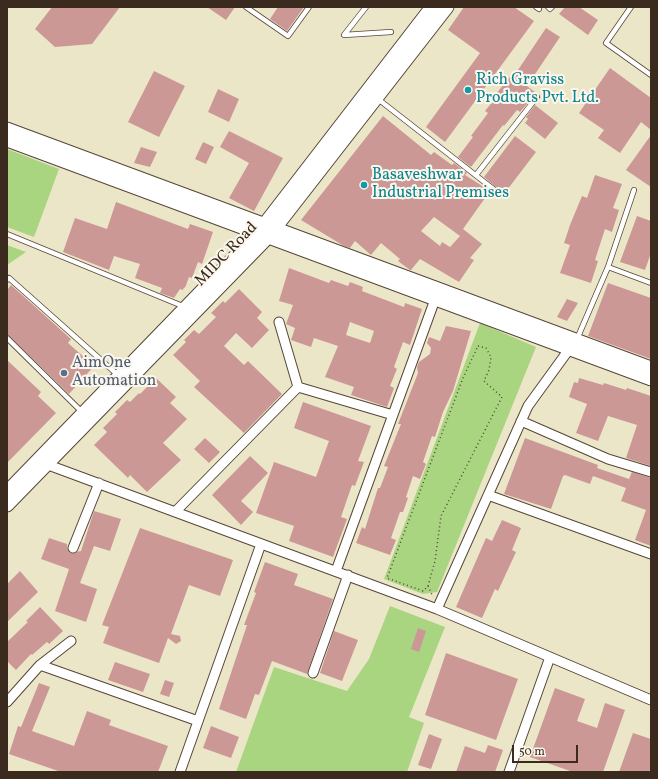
<!DOCTYPE html>
<style>
body{margin:0}
#map{position:relative;width:658px;height:779px;overflow:hidden;background:#ece6c8;font-family:Vollkorn,serif}
canvas{display:block}
.frame{position:absolute;inset:0;border:8px solid #3b2a1e;pointer-events:none}
.scale{position:absolute;left:512px;top:745px;width:66px;height:18px;box-sizing:border-box;border:2px solid #3b2a1e;border-top:0;padding-left:5px;font-size:12px;line-height:14px;white-space:nowrap;color:#3b2a1e;-webkit-text-stroke:3px #fbf7ec;paint-order:stroke}
</style>
<div id="map">
<canvas width="658" height="779"></canvas>
<div class="frame"></div>
<div class="scale">50 m</div>
</div>
<script>
const context = document.querySelector('canvas').getContext('2d');
context.lineJoin = 'round';
function fill(path, color) {
  context.fillStyle = color;
  context.fill(path, 'evenodd');
}
function strokePath(path, color, width, dash) {
  context.strokeStyle = color;
  context.lineWidth = width;
  context.lineCap = dash ? 'butt' : 'round';
  context.setLineDash(dash || []);
  context.stroke(path);
}
function drawText(font, color, halo, rows, align = 'center') {
  context.font = font + ' Vollkorn,serif';
  context.lineWidth = 4;
  context.setLineDash([]);
  context.textBaseline = 'middle';
  context.strokeStyle = halo;
  context.fillStyle = color;
  for (const [text, x, y, turn = 0] of rows) {
    context.save();
    context.translate(x, y);
    context.rotate((+turn || 0) * Math.PI / 180);
    context.textAlign = isNaN(turn) ? turn : align;
    if (halo) context.strokeText(text, 0, 0);
    context.fillText(text, 0, 0);
    context.restore();
  }
}
const green = new Path2D(`
 M 7,149 L 59,169 L 34,237 L 7,227 Z
 M 7,245 L 26,252 L 7,265 Z
 M 480,323 L 536,347 L 437,592 L 423,594 L 384,579 Z
 M 390,606 L 445,627 L 409,717 L 424,723 L 407,772 L 236,772 L 274,667 L 347,691 L 369,659 Z`);
const building = new Path2D(`
 M 52,7 L 120,7 L 92,44 L 55,47 L 35,29 Z
 M 207,7 L 235,7 L 226,20 Z
 M 278,7 L 304,7 L 287,31 L 270,19 Z
 M 464,7 L 514,7 L 534,21 L 445,142 L 426,127 L 480,53 L 448,30 Z
 M 565,7 L 579,7 L 598,20 L 588,35 L 559,14 Z
 M 546,28 L 560,37 L 527,86 L 536,93 L 520,112 L 517,110 L 504,126 L 503,125 L 471,167 L 458,157 L 473,137 L 471,136 L 488,113 L 485,111 L 498,95 L 496,94 L 512,74 L 514,76 Z
 M 610,68 L 651,98 L 651,130 L 641,122 L 620,153 L 598,138 L 604,130 L 579,113 Z
 M 154,71 L 185,86 L 159,137 L 128,122 Z
 M 218,89 L 239,99 L 229,122 L 208,112 Z
 M 535,105 L 558,123 L 545,139 L 525,123 L 528,119 L 526,117 Z
 M 383,116 L 431,155 L 434,152 L 452,165 L 454,163 L 467,173 L 465,175 L 490,191 L 463,229 L 482,244 L 470,258 L 474,260 L 459,282 L 420,259 L 411,270 L 410,270 L 398,261 L 400,259 L 381,243 L 371,255 L 355,241 L 350,248 L 344,246 L 301,220 ZM 434,217 L 460,236 L 450,247 L 442,242 L 440,246 L 421,231 Z
 M 229,131 L 283,158 L 254,211 L 229,198 L 249,163 L 220,147 Z
 M 651,135 L 651,187 L 626,170 Z
 M 515,136 L 536,152 L 504,194 L 484,177 Z
 M 203,142 L 214,147 L 206,164 L 195,159 Z
 M 141,147 L 157,152 L 150,167 L 134,163 Z
 M 595,175 L 622,184 L 613,208 L 619,210 L 612,232 L 605,229 L 595,260 L 598,261 L 591,283 L 560,273 L 570,245 L 564,243 L 570,225 L 582,196 L 587,198 Z
 M 116,202 L 188,229 L 190,224 L 213,232 L 202,264 L 198,262 L 192,278 L 189,277 L 185,288 L 184,287 L 183,290 L 180,289 L 174,298 L 160,293 L 162,288 L 135,278 L 140,264 L 114,256 L 109,270 L 63,252 L 75,218 L 107,229 Z
 M 637,216 L 651,221 L 651,253 L 645,270 L 620,262 Z
 M 289,268 L 329,283 L 331,280 L 348,286 L 350,282 L 363,287 L 362,291 L 404,307 L 405,303 L 422,309 L 410,345 L 403,342 L 394,367 L 397,369 L 390,386 L 394,388 L 387,407 L 351,395 L 354,387 L 325,377 L 338,346 L 314,338 L 311,347 L 291,340 L 295,328 L 286,324 L 293,305 L 279,301 ZM 350,322 L 374,331 L 370,343 L 346,335 Z
 M 608,283 L 651,298 L 651,359 L 588,336 Z
 M 11,285 L 71,339 L 68,343 L 94,366 L 69,394 L 7,334 L 7,290 Z
 M 239,289 L 262,312 L 257,318 L 269,330 L 252,348 L 236,333 L 224,346 L 244,365 L 248,361 L 282,394 L 244,433 L 194,387 L 200,381 L 173,355 L 186,342 L 184,340 L 194,330 L 199,334 L 216,317 L 211,313 L 223,301 L 225,303 Z
 M 567,299 L 578,303 L 567,321 L 557,317 Z
 M 446,326 L 471,331 L 453,391 L 443,412 L 435,437 L 432,436 L 423,462 L 426,464 L 420,479 L 413,476 L 406,497 L 408,498 L 403,512 L 400,512 L 391,538 L 396,540 L 390,555 L 356,543 L 362,527 L 365,529 L 378,488 L 380,488 L 388,467 L 384,466 L 401,424 L 398,424 L 418,373 L 417,367 L 419,362 L 430,354 L 431,348 L 427,343 L 429,337 L 440,341 Z
 M 7,360 L 41,392 L 38,396 L 56,413 L 7,463 Z
 M 156,378 L 176,397 L 170,403 L 187,419 L 163,443 L 181,460 L 147,492 L 130,475 L 128,478 L 94,445 L 107,432 L 103,428 L 117,414 L 115,412 L 127,400 L 130,402 L 139,393 L 140,394 Z
 M 579,378 L 603,385 L 604,383 L 626,390 L 627,388 L 651,396 L 651,466 L 626,458 L 637,425 L 608,416 L 598,441 L 576,433 L 587,404 L 569,397 L 574,382 L 578,383 Z
 M 303,402 L 371,426 L 358,461 L 364,462 L 355,486 L 352,485 L 341,517 L 347,519 L 333,557 L 289,541 L 294,526 L 256,513 L 274,462 L 316,477 L 329,441 L 294,428 Z
 M 205,438 L 220,452 L 209,463 L 194,449 Z
 M 525,438 L 598,465 L 597,468 L 629,479 L 632,472 L 651,478 L 651,546 L 635,540 L 646,510 L 621,501 L 626,488 L 593,476 L 590,484 L 565,475 L 563,476 L 551,509 L 504,494 Z
 M 250,456 L 268,473 L 241,501 L 253,512 L 241,525 L 212,495 Z
 M 94,511 L 121,519 L 110,551 L 94,546 L 80,583 L 97,589 L 86,622 L 55,611 L 69,569 L 41,559 L 49,538 L 67,544 L 67,549 L 70,553 L 81,551 Z
 M 502,520 L 521,528 L 512,550 L 516,552 L 498,591 L 495,589 L 482,618 L 456,607 L 486,538 L 492,541 Z
 M 140,528 L 233,560 L 220,596 L 189,585 L 171,634 L 180,636 L 181,641 L 176,644 L 168,638 L 159,663 L 103,643 L 109,627 L 102,625 Z
 M 265,562 L 298,574 L 294,585 L 333,599 L 307,674 L 272,661 L 259,695 L 255,694 L 246,719 L 219,709 L 247,625 L 244,625 L 256,593 L 254,592 Z
 M 20,571 L 38,592 L 7,622 L 7,584 Z
 M 40,607 L 63,631 L 49,644 L 47,642 L 32,655 L 31,654 L 16,670 L 7,661 L 7,642 L 28,622 L 26,621 Z
 M 418,628 L 426,631 L 419,652 L 411,649 Z
 M 334,631 L 358,640 L 342,681 L 320,673 Z
 M 446,653 L 518,679 L 496,740 L 425,715 Z
 M 115,662 L 150,674 L 143,692 L 108,680 Z
 M 165,680 L 174,683 L 169,697 L 160,694 Z
 M 39,683 L 50,687 L 32,731 L 74,746 L 87,711 L 111,720 L 109,725 L 168,746 L 158,772 L 61,772 L 9,754 L 18,726 L 21,727 Z
 M 555,688 L 585,699 L 577,721 L 597,728 L 605,703 L 625,710 L 603,772 L 573,772 L 530,757 Z
 M 211,726 L 239,737 L 231,758 L 203,748 Z
 M 633,733 L 651,739 L 651,767 L 649,772 L 619,772 Z
 M 429,734 L 442,739 L 431,769 L 418,765 Z
 M 488,745 L 503,750 L 495,772 L 456,772 L 465,746 L 485,753 Z`);
const path = new Path2D(`
 M 478,346 L 486,348 L 491,357 L 489,370 L 484,381 L 502,397 L 441,516 L 435,561 L 428,586 L 423,591 L 387,578 L 463,378 Z
 M 428,586 L 433,597`);
const lane = new Path2D(`
 M 246,7 L 288,36 L 309,7
 M 366,7 L 344,35 L 391,32
 M 536,7 L 539,9
 M 548,7 L 550,9 L 552,7
 M 631,7 L 606,43 L 651,75
 M 378,99 L 501,195
 M 476,175 L 537,97
 M 7,234 L 185,307
 M 608,267 L 651,283
 M 7,280 L 9,278 L 119,376
 M 7,338 L 82,412
 M 577,339 L 608,267 L 634,190`);
const street = new Path2D(`
 M 279,322 L 298,387
 M 298,387 L 393,415
 M 521,421 L 608,459 L 651,472
 M 43,463 L 437,609 L 651,700
 M 488,495 L 651,554
 M 175,512 L 298,387
 M 73,548 L 99,483
 M 336,571 L 437,294
 M 437,609 L 528,406 L 573,344
 M 40,665 L 198,721
 M 313,673 L 348,575
 M 7,702 L 40,665 L 71,641
 M 180,772 L 261,544
 M 509,772 L 550,657`);
const secondary = new Path2D(`
 M 7,129 L 651,368
 M 7,140 L 651,379
 M 7,492 L 257,234 L 432,7
 M 7,505 L 268,237 L 447,7`);
const markers = [
 [468,90,4,"#0f9aa8"],
 [364,185,4,"#0f9aa8"],
 [64,373,4,"#5c6f8a"]
];
const cultureNames = [
 ["Rich Graviss",476,81],
 ["Products Pvt. Ltd.",476,99],
 ["Basaveshwar",372,176],
 ["Industrial Premises",372,194]
];
const streetNames = [
 ["MIDC Road",227,255,-46]
];
const serviceNames = [
 ["AimOne",72,364],
 ["Automation",72,382]
];
fill(green, '#a9d480');
fill(building, '#cc9896');
strokePath(lane, '#564638', 6);
strokePath(street, '#564638', 11);
strokePath(secondary, '#564638', 15);
strokePath(path, '#564638', 1.5, [1, 3]);
strokePath(lane, '#fff', 4.5);
strokePath(street, '#fff', 9);
strokePath(secondary, '#fff', 13);
for (const [x, y, r, color] of markers) {
  const dot = new Path2D();
  dot.arc(x, y, r, 0, 2 * Math.PI);
  context.fillStyle = color;
  context.fill(dot);
  strokePath(dot, '#fbf7ec', 1.5);
}
drawText('16px', '#0d838f', '#fbf7ec', cultureNames, 'left');
drawText('16px', '#3b2a1e', '#fbf7ec', streetNames);
drawText('16px', '#4e5e75', '#fbf7ec', serviceNames, 'left');
</script>
